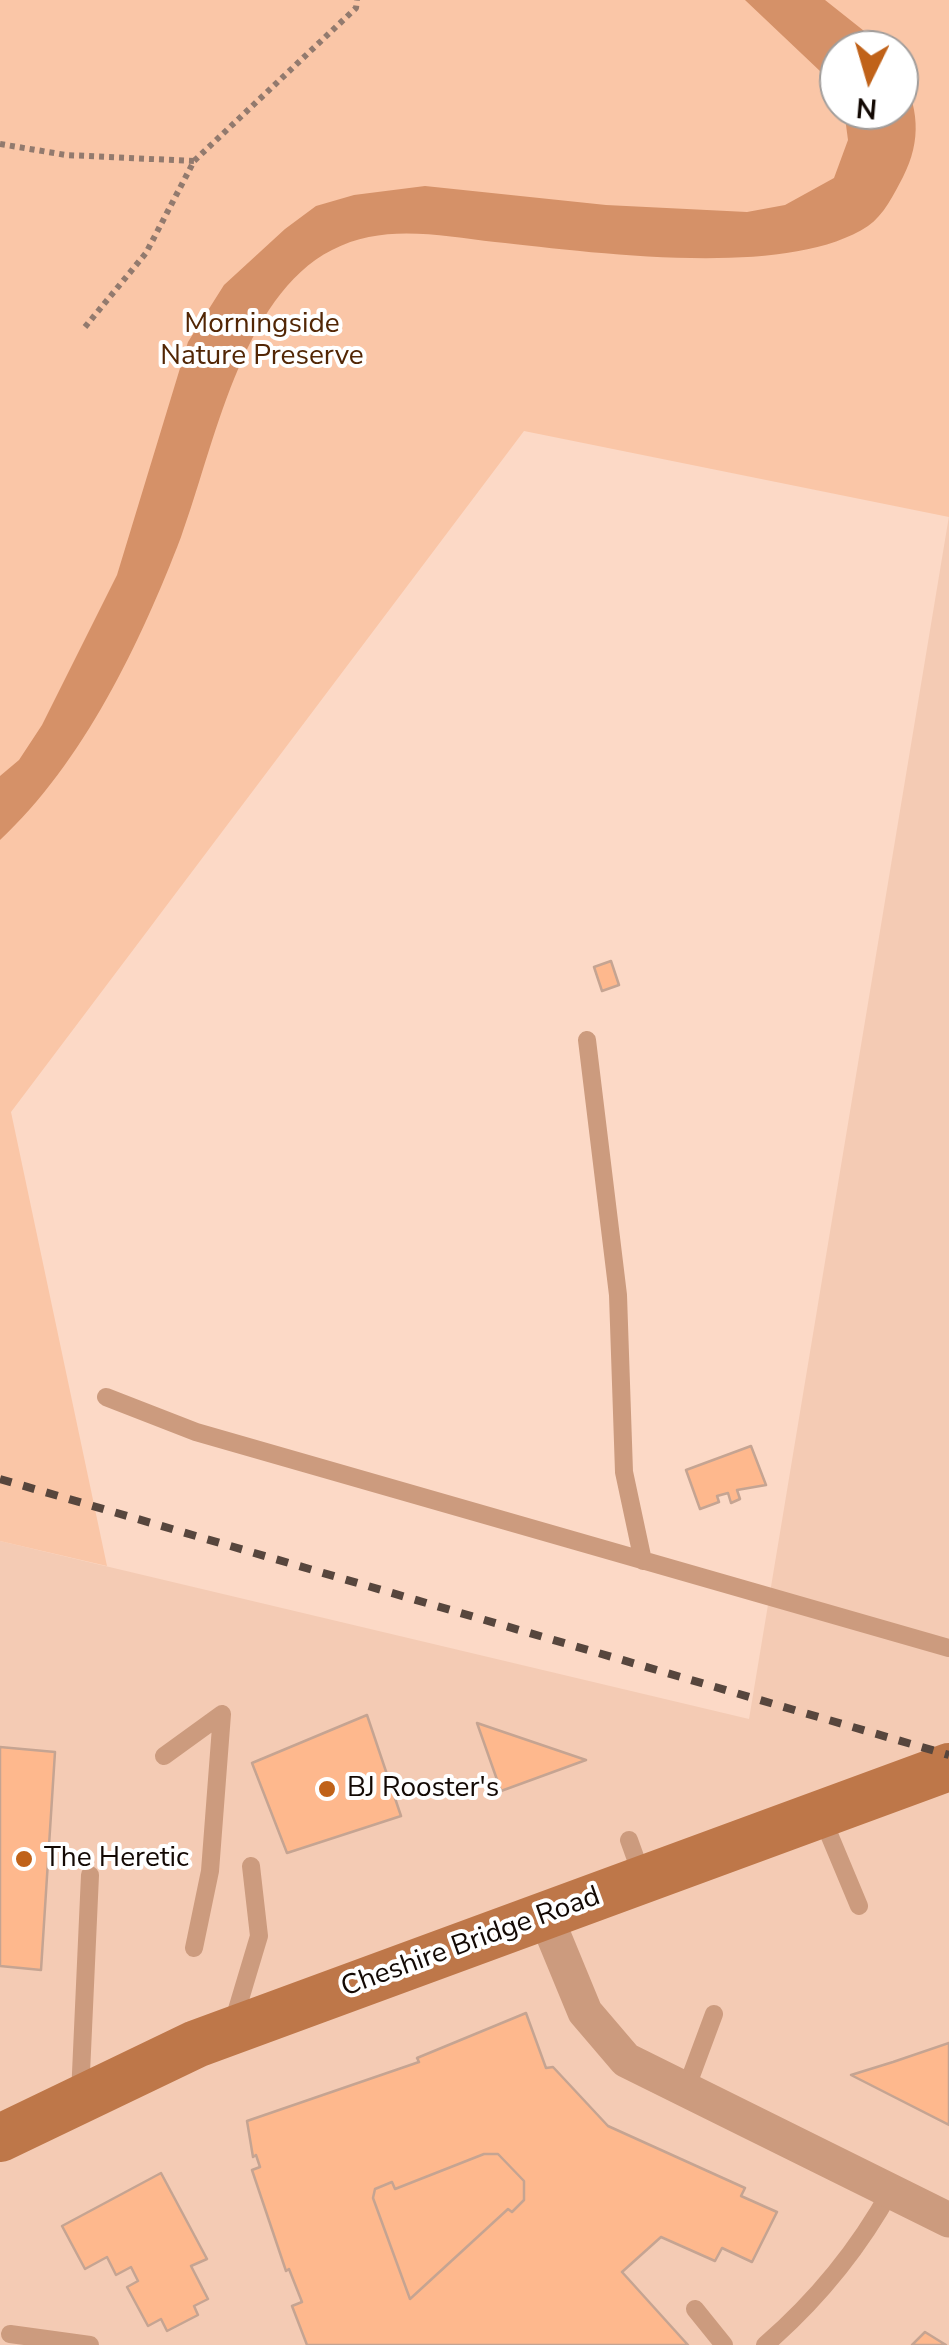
<!DOCTYPE html>
<style>
body{margin:0}
#map{position:relative;width:949px;height:2345px;overflow:hidden;background:#fcd9c6;font-family:"Nunito Sans",sans-serif}
canvas{display:block}
.north{position:absolute;left:819px;top:30px;width:100px;height:100px;box-sizing:border-box;background:#fff;border:2px solid #a19d9b;border-radius:50%;rotate:185deg;font-size:28px;font-weight:700;line-height:40px;text-align:center;color:#130904}
.north::after{content:'';display:block;margin:auto;width:35px;height:45px;background:#c06219;clip-path:polygon(50% 0,100% 100%,50% 72%,0 100%)}
</style>
<div id="map">
<canvas width="949" height="2345"></canvas>
<div class="north">N</div>
</div>
<script>
const context = document.querySelector('canvas').getContext('2d');
context.lineJoin = 'round';
function fill(path, color) {
  context.fillStyle = color;
  context.fill(path, 'evenodd');
}
function strokePath(path, color, width, dash) {
  context.strokeStyle = color;
  context.lineWidth = width;
  context.lineCap = dash ? 'butt' : 'round';
  context.setLineDash(dash || []);
  context.stroke(path);
}
function drawText(font, color, halo, rows, align = 'center') {
  context.font = font + ' "Nunito Sans",sans-serif';
  context.lineWidth = 8;
  context.setLineDash([]);
  context.textBaseline = 'middle';
  context.strokeStyle = halo;
  context.fillStyle = color;
  for (const [text, x, y, turn = 0] of rows) {
    context.save();
    context.translate(x, y);
    context.rotate((+turn || 0) * Math.PI / 180);
    context.textAlign = isNaN(turn) ? turn : align;
    if (halo) context.strokeText(text, 0, 0);
    context.fillText(text, 0, 0);
    context.restore();
  }
}
const built = new Path2D(`
 M 949,516 L 949,2345 L 0,2345 L 0,1541 L 749,1719 Z`);
const green = new Path2D(`
 M 0,0 L 949,0 L 949,517 L 524,431 L 11,1112 L 107,1566 L 0,1541 ZM 839,50 L 899,50 L 899,110 L 839,110 Z`);
const water = new Path2D(`
 M 745,0 L 825,0 L 888,50 L 839,50 L 839,96 L 821,72 Z
 M 899,70 C 919,106 922,140 903,177 C 894,194 884,215 868,226 C 787,280 591,252 495,242 C 440,236 384,223 332,250 C 241,296 214,448 181,537 C 141,642 83,763 0,840 L 0,776 L 19,760 L 42,725 L 117,575 L 188,342 L 224,285 L 285,229 L 316,206 L 354,195 L 425,186 L 606,205 L 747,212 L 785,205 L 834,178 L 848,140 L 844,110 L 899,110 Z`);
const building = new Path2D(`
 M 611,961 L 619,985 L 602,991 L 594,967 Z
 M 751,1446 L 766,1485 L 737,1490 L 740,1499 L 731,1503 L 728,1493 L 717,1496 L 719,1502 L 700,1509 L 686,1470 Z
 M 367,1715 L 401,1816 L 287,1853 L 252,1763 Z
 M 477,1723 L 586,1760 L 501,1791 Z
 M 0,1747 L 55,1752 L 41,1970 L 0,1966 Z
 M 526,2013 L 546,2068 L 553,2067 L 608,2126 L 745,2188 L 741,2196 L 777,2212 L 752,2262 L 722,2248 L 715,2261 L 661,2237 L 622,2272 L 688,2345 L 307,2345 L 292,2306 L 302,2302 L 289,2269 L 286,2271 L 252,2170 L 260,2167 L 256,2155 L 253,2157 L 247,2121 L 419,2062 L 417,2058 ZM 484,2154 L 498,2154 L 524,2181 L 524,2200 L 512,2212 L 508,2209 L 410,2299 L 373,2198 L 375,2189 L 392,2182 L 395,2189 Z
 M 949,2043 L 949,2125 L 851,2075 L 893,2062 Z
 M 484,2154 L 498,2154 L 524,2181 L 524,2200 L 512,2212 L 508,2209 L 410,2299 L 373,2198 L 375,2189 L 392,2182 L 395,2189 Z
 M 161,2173 L 207,2259 L 191,2266 L 208,2299 L 194,2306 L 198,2315 L 167,2331 L 161,2319 L 148,2326 L 127,2287 L 138,2281 L 131,2267 L 116,2275 L 107,2257 L 85,2269 L 62,2226 Z
 M 925,2332 L 946,2345 L 912,2345 Z`);
const path = new Path2D(`
 M 0,144 L 66,155 L 194,161
 M 85,327 L 146,253 L 194,161 L 356,8 L 357,0`);
const lane = new Path2D(`
 M 587,1040 L 618,1295 L 624,1472 L 643,1561
 M 106,1397 L 196,1432 L 949,1648
 M 164,1756 L 222,1714
 M 821,1815 L 859,1906
 M 629,1840 L 643,1879
 M 194,1948 L 210,1871 L 222,1714
 M 232,2026 L 259,1936 L 251,1866
 M 685,2092 L 714,2014
 M 80,2095 L 90,1875
 M 695,2309 L 724,2345
 M 10,2334 L 90,2345
 M 765,2345 C 817,2300 858,2250 891,2190`);
const street = new Path2D(`
 M 545,1915 L 585,2012 L 626,2060 L 949,2220`);
const secondary = new Path2D(`
 M 0,2138 L 196,2044 L 949,1767`);
const rail = new Path2D(`
 M 0,1479 L 949,1755`);
const markers = [
 [327,1789,10,"#c06219"],
 [24,1859,10,"#c06219"]
];
const parkNames = [
 ["Morningside",262,325],
 ["Nature Preserve",262,357]
];
const poiNames = [
 ["BJ Rooster's",347,1789],
 ["The Heretic",44,1859]
];
const streetNames = [
 ["Cheshire Bridge Road",471,1943,-20]
];
fill(built, '#f4cbb4');
fill(green, '#fac6a7');
fill(water, '#d59168');
fill(building, '#feb88d');
strokePath(building, '#c5a492', 2.5);
strokePath(path, '#927a6e', 6, [5, 5]);
strokePath(lane, '#cc9b7e', 18);
strokePath(street, '#cc9b7e', 35);
strokePath(secondary, '#be7749', 48);
strokePath(rail, '#57463d', 8, [12, 12]);
for (const [x, y, r, color] of markers) {
  const dot = new Path2D();
  dot.arc(x, y, r, 0, 2 * Math.PI);
  context.fillStyle = color;
  context.fill(dot);
  strokePath(dot, '#fff', 4);
}
drawText('28px', '#522605', '#fff', parkNames);
drawText('28px', '#130904', '#fff', poiNames, 'left');
drawText('28px', '#130904', '#fff', streetNames);
</script>
